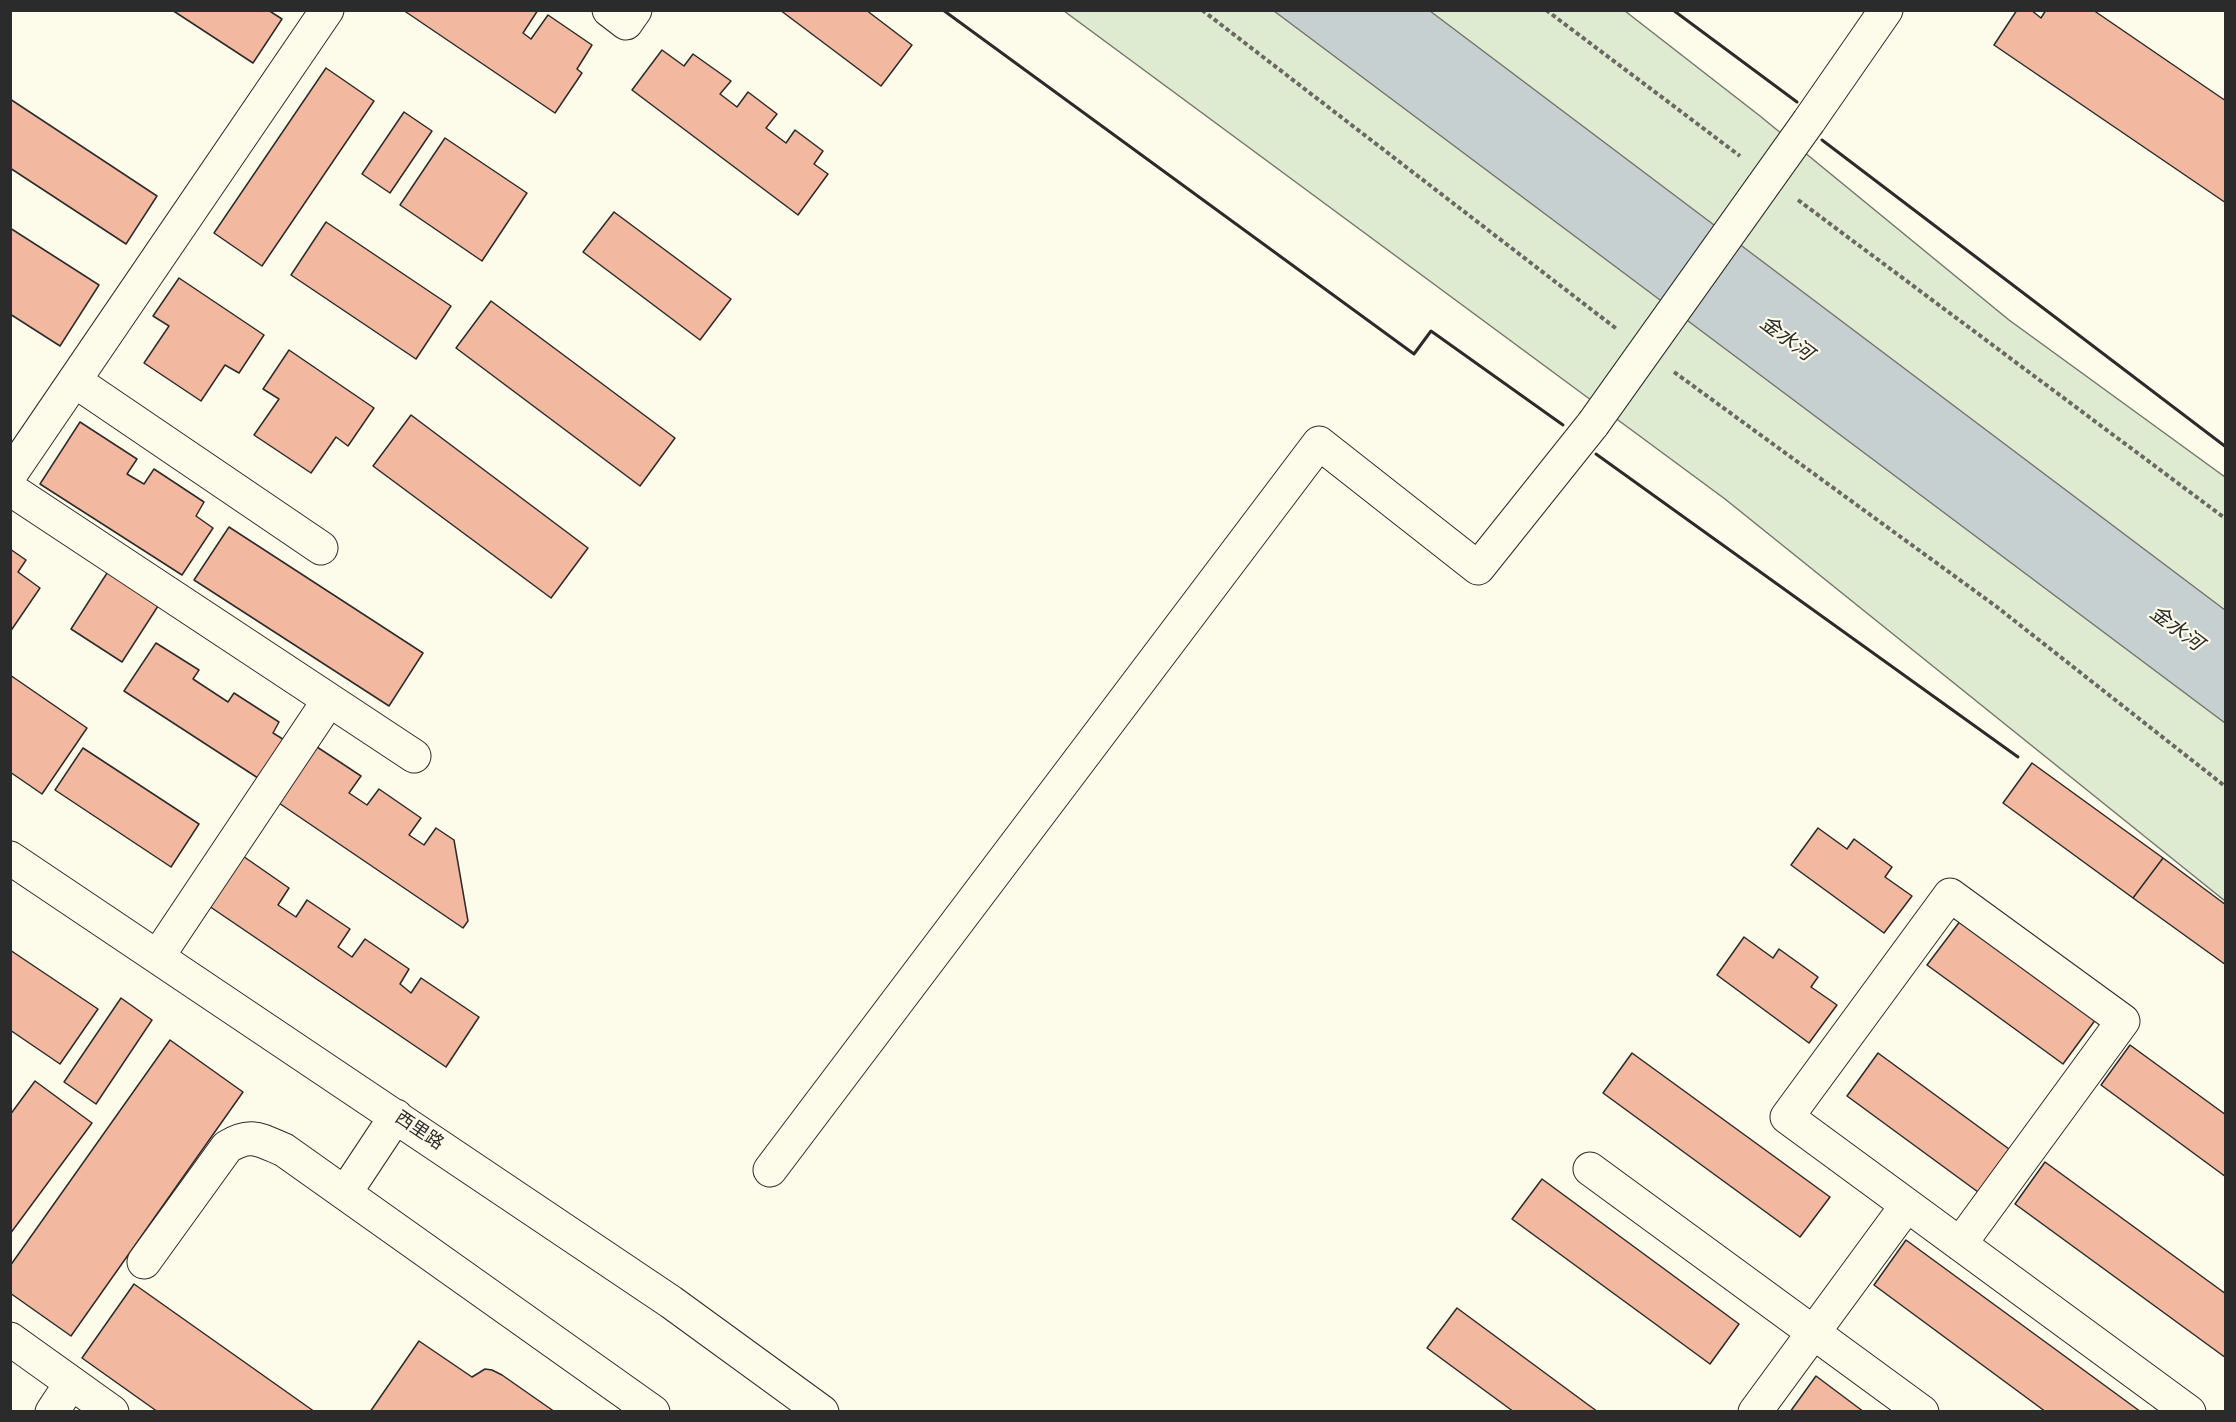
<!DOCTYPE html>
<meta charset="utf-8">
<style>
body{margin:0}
#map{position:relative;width:2236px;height:1422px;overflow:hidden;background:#fdfbea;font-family:"Space Grotesk",sans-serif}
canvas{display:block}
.frame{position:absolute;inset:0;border:12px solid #2b2b2b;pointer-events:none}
</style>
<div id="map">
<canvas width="2236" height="1422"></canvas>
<div class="frame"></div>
</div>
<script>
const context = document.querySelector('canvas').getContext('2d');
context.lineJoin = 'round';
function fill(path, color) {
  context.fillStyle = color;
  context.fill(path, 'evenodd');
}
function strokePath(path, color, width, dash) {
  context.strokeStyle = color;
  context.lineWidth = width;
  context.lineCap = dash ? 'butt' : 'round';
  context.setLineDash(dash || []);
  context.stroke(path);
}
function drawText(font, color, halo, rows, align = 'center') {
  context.font = font + ' "Space Grotesk","Noto Sans SC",sans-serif';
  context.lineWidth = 4.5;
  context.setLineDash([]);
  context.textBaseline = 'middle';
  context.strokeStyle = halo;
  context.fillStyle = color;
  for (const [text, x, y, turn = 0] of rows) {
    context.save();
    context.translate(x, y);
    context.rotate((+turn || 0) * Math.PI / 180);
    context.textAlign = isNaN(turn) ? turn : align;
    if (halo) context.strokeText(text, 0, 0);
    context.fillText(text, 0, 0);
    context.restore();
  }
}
const green = new Path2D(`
 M 1064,11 L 1625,11 L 1760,116 L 2009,320 L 2225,477 L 2225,901 L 1725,499 Z`);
const water = new Path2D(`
 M 1274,11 L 1430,11 L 2225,610 L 2225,723 Z`);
const building = new Path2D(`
 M 172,10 L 268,10 L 282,19 L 253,63 Z
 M 403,10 L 538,10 L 523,33 L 531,39 L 548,15 L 592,45 L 577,69 L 582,73 L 555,113 Z
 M 780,10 L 866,10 L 912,45 L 881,86 Z
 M 2017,10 L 2031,10 L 2041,18 L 2046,10 L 2093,10 L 2226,101 L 2226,203 L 1994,45 Z
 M 662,50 L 684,66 L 693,54 L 731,81 L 720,94 L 737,107 L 748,92 L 777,114 L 766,128 L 786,143 L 795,130 L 823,151 L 814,164 L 828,174 L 798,215 L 632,90 Z
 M 326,68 L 374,101 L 262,266 L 214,233 Z
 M 10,99 L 157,196 L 126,244 L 10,168 Z
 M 404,112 L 432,131 L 390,193 L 362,174 Z
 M 445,138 L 527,193 L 482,261 L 400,205 Z
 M 614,212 L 731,299 L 700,340 L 583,252 Z
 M 326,222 L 451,306 L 416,359 L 291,275 Z
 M 10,228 L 99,285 L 60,346 L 10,314 Z
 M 179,278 L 264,335 L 239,373 L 225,365 L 201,401 L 144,363 L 169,326 L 153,316 Z
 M 491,301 L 675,438 L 640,486 L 456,348 Z
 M 289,350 L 374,408 L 348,446 L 336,437 L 311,473 L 254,435 L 279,399 L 263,389 Z
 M 411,415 L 588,548 L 551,598 L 373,466 Z
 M 80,422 L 137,459 L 127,474 L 144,484 L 154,469 L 204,502 L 196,516 L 213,528 L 182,575 L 40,484 Z
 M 229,527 L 423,653 L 389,706 L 194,580 Z
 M 10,549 L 26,560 L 18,572 L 40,588 L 10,632 Z
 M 109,570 L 160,603 L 122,662 L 71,629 Z
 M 156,643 L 199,670 L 193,679 L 228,702 L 234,693 L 279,722 L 273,733 L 286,741 L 261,780 L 124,691 Z
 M 10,675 L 87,728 L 42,794 L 10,772 Z
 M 311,743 L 361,776 L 349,793 L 367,805 L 379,789 L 421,818 L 409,835 L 424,845 L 436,828 L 454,840 L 468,921 L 463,928 L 273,799 Z
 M 83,748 L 199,824 L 171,867 L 55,790 Z
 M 2032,763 L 2163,858 L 2133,898 L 2003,803 Z
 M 1818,828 L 1847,849 L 1854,839 L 1892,867 L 1885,877 L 1912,896 L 1884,933 L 1791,865 Z
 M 240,854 L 289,888 L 278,905 L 296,917 L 307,900 L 350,929 L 338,947 L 352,957 L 365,939 L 409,969 L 400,984 L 411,993 L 421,978 L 479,1017 L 446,1067 L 206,904 Z
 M 2163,858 L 2226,905 L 2226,965 L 2133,898 Z
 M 1961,920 L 2096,1019 L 2063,1064 L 1927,965 Z
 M 1744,937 L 1773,958 L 1779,949 L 1818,977 L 1811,987 L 1837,1005 L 1809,1043 L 1717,975 Z
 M 10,950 L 98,1009 L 60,1064 L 10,1030 Z
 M 121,998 L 152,1020 L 96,1104 L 64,1082 Z
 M 170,1040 L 243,1092 L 71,1336 L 10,1293 L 10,1266 Z
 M 2130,1045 L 2226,1115 L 2226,1177 L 2101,1085 Z
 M 1632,1053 L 1830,1197 L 1800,1237 L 1603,1093 Z
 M 1878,1053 L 2009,1149 L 1978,1192 L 1847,1096 Z
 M 35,1081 L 92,1123 L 10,1234 L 10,1115 Z
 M 2045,1162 L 2226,1294 L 2226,1358 L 2015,1204 Z
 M 1542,1179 L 1739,1324 L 1710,1364 L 1512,1219 Z
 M 1906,1240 L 2141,1412 L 2046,1412 L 1874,1285 Z
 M 134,1284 L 315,1412 L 158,1412 L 82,1358 Z
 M 1457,1308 L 1598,1412 L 1514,1412 L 1427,1348 Z
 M 419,1341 L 472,1377 L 485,1369 L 492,1370 L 502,1375 L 555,1412 L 370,1412 Z
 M 1816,1376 L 1864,1412 L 1790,1412 Z`);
const path = new Path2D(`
 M 1202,10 L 1618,330
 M 1546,10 L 1740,156
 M 1798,200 L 2226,519
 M 1674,372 L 1997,607 L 2226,787`);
const minor = new Path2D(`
 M 609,10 L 626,23 L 635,10
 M 1809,121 L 1886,10
 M 75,381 L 321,548
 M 10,475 L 327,10
 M 10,489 L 414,756
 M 10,858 L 671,1302 L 822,1412
 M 158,956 L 329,700
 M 1590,1169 L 1922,1412
 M 770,1170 L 1319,443 L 1478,568 L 1593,424
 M 345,1193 L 396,1116
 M 1960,1244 L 2123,1021 L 1950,895 L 1787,1117 L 2189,1412
 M 144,1262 L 227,1147 C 251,1132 260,1140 284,1150 L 653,1412
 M 10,1339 L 112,1412
 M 52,1412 L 71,1383
 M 1755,1412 L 1907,1205`);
const minorBridge = new Path2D(`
 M 1593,424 L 1809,121`);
const wall = new Path2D(`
 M 943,10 L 1414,354 L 1431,331 L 1563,425
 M 1673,10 L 1797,102
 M 1822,140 L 2226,447
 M 1596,454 L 2018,757`);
const streetNames = [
 ["西里路",419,1131,34]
];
const waterNames = [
 ["金水河",1786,339,37],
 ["金水河",2176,629,37]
];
fill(green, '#deebd1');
strokePath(green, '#74746e', 1.5);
fill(water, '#c7d0d0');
strokePath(water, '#74746e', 1.5);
fill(building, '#f2b8a0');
strokePath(building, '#2b2b2b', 1.5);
strokePath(minor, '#2b2b2b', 35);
strokePath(path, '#6a6964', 4, [4.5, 3]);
strokePath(minor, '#fdfbea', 33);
strokePath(minorBridge, '#2b2b2b', 35, []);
strokePath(minorBridge, '#fdfbea', 33);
strokePath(wall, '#2b2b2b', 3);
drawText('18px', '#2b2b2b', '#fdfbea', streetNames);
drawText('italic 20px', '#2b2b2b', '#fdfbea', waterNames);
</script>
